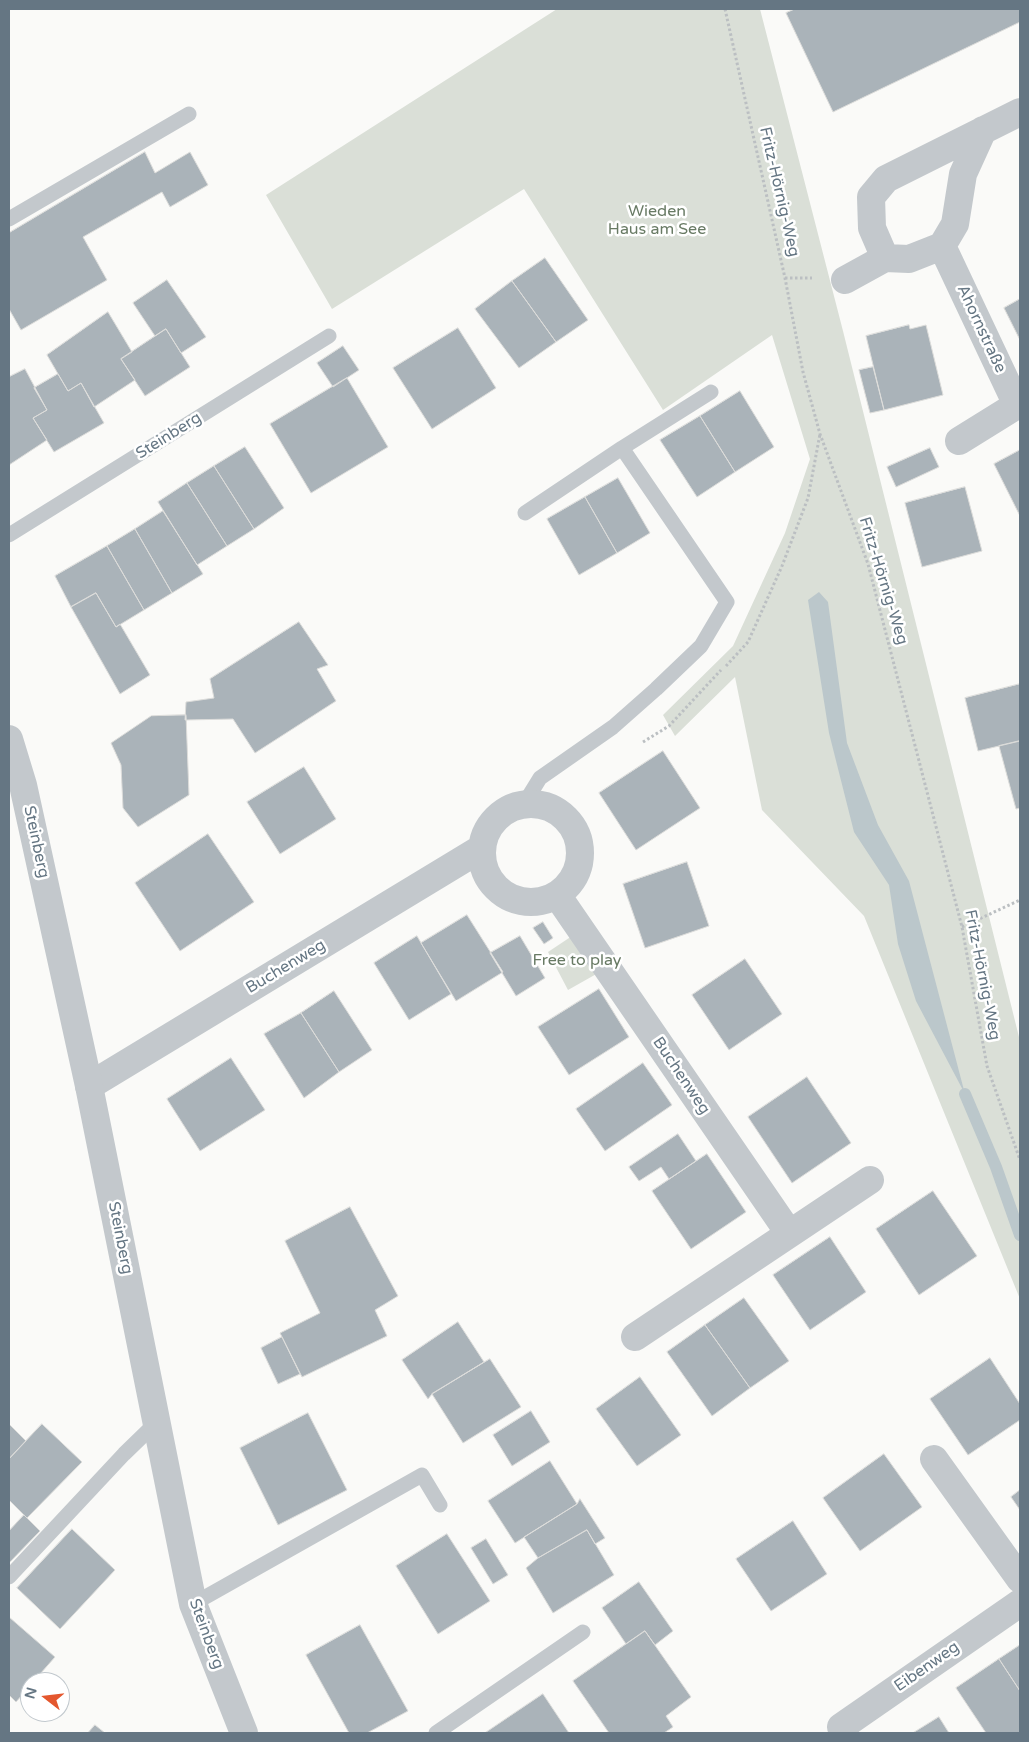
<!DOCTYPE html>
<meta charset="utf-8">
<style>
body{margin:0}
#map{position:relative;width:1029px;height:1742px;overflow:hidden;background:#fafaf8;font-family:"Varela Round",sans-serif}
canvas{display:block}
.frame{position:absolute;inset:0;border:10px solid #657683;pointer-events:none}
.north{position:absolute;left:20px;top:1672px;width:50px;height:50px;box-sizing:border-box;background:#fff;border:1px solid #c1c8cd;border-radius:50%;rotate:286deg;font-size:14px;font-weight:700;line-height:20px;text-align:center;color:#657683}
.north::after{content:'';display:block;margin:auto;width:18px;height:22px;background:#e4572e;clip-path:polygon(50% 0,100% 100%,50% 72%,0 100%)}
</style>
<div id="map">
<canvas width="1029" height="1742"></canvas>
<div class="frame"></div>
<div class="north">N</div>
</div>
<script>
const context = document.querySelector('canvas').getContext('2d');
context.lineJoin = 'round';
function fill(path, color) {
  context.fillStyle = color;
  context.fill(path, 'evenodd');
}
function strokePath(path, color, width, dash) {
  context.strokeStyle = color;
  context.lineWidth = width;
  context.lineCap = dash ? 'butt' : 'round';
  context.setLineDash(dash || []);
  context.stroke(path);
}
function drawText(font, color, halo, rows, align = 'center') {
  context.font = font + ' "Varela Round",sans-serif';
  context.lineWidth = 5;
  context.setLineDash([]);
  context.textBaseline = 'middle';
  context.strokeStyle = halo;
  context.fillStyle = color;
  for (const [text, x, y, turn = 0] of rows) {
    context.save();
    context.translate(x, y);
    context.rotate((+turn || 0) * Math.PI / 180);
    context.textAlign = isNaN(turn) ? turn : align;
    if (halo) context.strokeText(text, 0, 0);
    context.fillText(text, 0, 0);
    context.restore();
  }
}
const green = new Path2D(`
 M 557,9 L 760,9 L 843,331 L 1020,1041 L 1020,1299 L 864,916 L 762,810 L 735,677 L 675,736 L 663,715 L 733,646 L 785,533 L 810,459 L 772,335 L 663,410 L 524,189 L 332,309 L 266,195 Z
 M 581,930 L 607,968 L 568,990 L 548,952 Z`);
const water = new Path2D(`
 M 819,592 L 828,602 L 847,743 L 878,825 L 909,881 L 965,1094 L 916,1001 L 898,944 L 889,885 L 854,832 L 829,733 L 808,600 Z`);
const stream = new Path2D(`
 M 965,1094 L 996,1167 L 1020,1235`);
const building = new Path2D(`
 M 795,9 L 1020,9 L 1020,22 L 833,112 L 786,13 Z
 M 145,152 L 155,173 L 190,152 L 208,185 L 170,207 L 162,192 L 83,237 L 107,280 L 21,330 L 9,309 L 9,233 Z
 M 545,258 L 588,320 L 556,342 L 512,281 Z
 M 167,280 L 206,337 L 181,353 L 166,329 L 155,336 L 133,303 Z
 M 512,281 L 556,342 L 519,368 L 475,309 Z
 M 1020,299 L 1020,340 L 1004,308 Z
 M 108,312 L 132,352 L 121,359 L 135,380 L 94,407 L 81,383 L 68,391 L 47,355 Z
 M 909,325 L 910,329 L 926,325 L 943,395 L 884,410 L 866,336 Z
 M 458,328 L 496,388 L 432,429 L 393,368 Z
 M 166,329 L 190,367 L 145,396 L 121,359 Z
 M 343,346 L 359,370 L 333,387 L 317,363 Z
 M 873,367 L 884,410 L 870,413 L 859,370 Z
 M 25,369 L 47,410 L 33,418 L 47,440 L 9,465 L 9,377 Z
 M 58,374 L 68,391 L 81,383 L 104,423 L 54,452 L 33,418 L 47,410 L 34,388 Z
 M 347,378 L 388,447 L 311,493 L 270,424 Z
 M 740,391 L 774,447 L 735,472 L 700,416 Z
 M 700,416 L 735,472 L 697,497 L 660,440 Z
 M 245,447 L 284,508 L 254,529 L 214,466 Z
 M 930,448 L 939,467 L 896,487 L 887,467 Z
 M 1020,450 L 1020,516 L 994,464 Z
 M 214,466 L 254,529 L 227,546 L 187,483 Z
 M 618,478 L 650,533 L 617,553 L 585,497 Z
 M 187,483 L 227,546 L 197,565 L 158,502 Z
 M 965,487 L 982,551 L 922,567 L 905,503 Z
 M 585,497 L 617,553 L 579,575 L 547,519 Z
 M 163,511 L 203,574 L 172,593 L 135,529 Z
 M 135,529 L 172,593 L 144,610 L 107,546 Z
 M 107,546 L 144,610 L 116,627 L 96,593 L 71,607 L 55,576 Z
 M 96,593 L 116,627 L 120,624 L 150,675 L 120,694 L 71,607 Z
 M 299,622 L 328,665 L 317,669 L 336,701 L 255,753 L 233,719 L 185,720 L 186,702 L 214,698 L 210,679 Z
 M 1020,684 L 1020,741 L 978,751 L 965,698 Z
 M 186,715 L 189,795 L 138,827 L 123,808 L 121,765 L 111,743 L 151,716 Z
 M 1020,741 L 1020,808 L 1016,809 L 999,746 Z
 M 663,751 L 700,808 L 636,850 L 599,793 Z
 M 304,767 L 336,819 L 280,854 L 247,802 Z
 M 208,834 L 254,902 L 180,951 L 135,883 Z
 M 687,862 L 709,926 L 645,948 L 623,884 Z
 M 467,915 L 503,972 L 456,1001 L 421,943 Z
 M 543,922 L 553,938 L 544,944 L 533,928 Z
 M 417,936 L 451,994 L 409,1020 L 374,963 Z
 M 520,936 L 545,978 L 516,996 L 490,953 Z
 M 745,959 L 782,1014 L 729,1050 L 692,995 Z
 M 599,989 L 629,1037 L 569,1075 L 538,1027 Z
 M 334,991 L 372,1050 L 339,1072 L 301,1013 Z
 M 301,1013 L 339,1072 L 304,1098 L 264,1034 Z
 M 231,1058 L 265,1110 L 200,1151 L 167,1099 Z
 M 643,1063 L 672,1105 L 605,1151 L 576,1109 Z
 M 807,1077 L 851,1143 L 792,1183 L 748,1117 Z
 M 678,1134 L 696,1161 L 669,1179 L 661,1167 L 639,1181 L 629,1167 Z
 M 707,1154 L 746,1212 L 691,1249 L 652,1191 Z
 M 933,1191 L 977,1256 L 919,1295 L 876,1229 Z
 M 350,1207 L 398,1296 L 375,1310 L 387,1336 L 302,1377 L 280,1333 L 320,1313 L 285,1241 Z
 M 830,1237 L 866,1292 L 810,1330 L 773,1275 Z
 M 744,1298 L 789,1361 L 750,1388 L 705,1325 Z
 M 458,1322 L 484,1362 L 432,1394 L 428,1399 L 402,1360 Z
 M 705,1325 L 750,1388 L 712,1416 L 667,1352 Z
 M 282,1337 L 300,1374 L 278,1384 L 261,1348 Z
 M 990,1358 L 1020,1404 L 1020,1420 L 968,1455 L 930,1399 Z
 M 490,1359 L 521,1407 L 463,1443 L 432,1394 Z
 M 640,1377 L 681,1435 L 637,1466 L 596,1409 Z
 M 531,1411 L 550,1442 L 512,1466 L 493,1435 Z
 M 308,1413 L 347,1490 L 278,1525 L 240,1448 Z
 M 9,1424 L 26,1441 L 9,1459 Z
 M 42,1424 L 82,1462 L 27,1518 L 9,1500 L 9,1459 Z
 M 884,1454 L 922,1507 L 860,1551 L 823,1498 Z
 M 550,1461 L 577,1504 L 515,1543 L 488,1501 Z
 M 1020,1490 L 1020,1510 L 1011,1497 Z
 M 580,1499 L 605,1538 L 595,1544 L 587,1530 L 538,1558 L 524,1537 L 577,1504 Z
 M 24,1515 L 40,1531 L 9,1563 L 9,1531 Z
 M 793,1521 L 827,1574 L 771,1611 L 736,1559 Z
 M 72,1529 L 115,1570 L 60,1629 L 17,1588 Z
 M 587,1530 L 614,1575 L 553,1613 L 526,1568 L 538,1558 Z
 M 447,1534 L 490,1601 L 438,1634 L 396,1566 Z
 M 486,1539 L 508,1575 L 493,1584 L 471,1548 Z
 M 639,1582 L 673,1631 L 655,1645 L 645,1631 L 626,1644 L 602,1608 Z
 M 9,1617 L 55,1657 L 33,1682 L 30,1682 L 30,1686 L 16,1702 L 9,1695 Z
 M 360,1625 L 408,1711 L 367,1733 L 349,1733 L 306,1655 Z
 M 645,1631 L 691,1697 L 666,1716 L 673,1727 L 664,1733 L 609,1733 L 573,1681 Z
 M 1020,1645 L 1020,1691 L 999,1659 Z
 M 999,1659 L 1020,1691 L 1020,1733 L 986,1733 L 956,1688 Z
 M 543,1694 L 569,1733 L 485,1733 Z
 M 939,1717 L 949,1733 L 913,1733 Z
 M 95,1725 L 105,1733 L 88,1733 Z`);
const path = new Path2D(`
 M 725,9 L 785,278 L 803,372 L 820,434 L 868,564 L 962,927 L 987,1066 L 1020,1160
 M 785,278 L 812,278
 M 726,666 L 748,642 L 782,566 L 808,498 L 820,434
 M 643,742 L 669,726 L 721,670
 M 962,927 L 1020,900`);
const service = new Path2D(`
 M 9,219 L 189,114
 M 525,513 L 622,448
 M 9,535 L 329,336
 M 524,804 L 540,778 L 613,727 L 656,689 L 701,646 L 727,602 L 622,448 L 711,392
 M 9,1577 L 124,1454 L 157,1422
 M 193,1604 L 422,1475 L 440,1505
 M 436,1733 L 583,1632`);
const minor = new Path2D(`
 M 885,258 L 872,228 L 871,197 L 886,179 L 1020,112
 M 845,280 L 885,258 L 909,259 L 942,246
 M 959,441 L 1017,405 L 942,246 L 955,224 L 963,174 L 983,130
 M482 853a49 49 0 1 1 98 0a49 49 0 1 1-98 0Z
 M 557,895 L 789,1233
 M 89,1086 L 482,848
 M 635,1337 L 870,1180
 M 934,1459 L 1020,1579
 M 845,1733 L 841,1727 L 1020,1603`);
const tertiary = new Path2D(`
 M 9,739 L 23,785 L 89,1086 L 193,1604 L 244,1733`);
const streetNames = [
 ["Fritz-Hörnig-Weg",779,192,77],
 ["Ahornstraße",981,329,65],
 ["Steinberg",169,436,-32],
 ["Fritz-Hörnig-Weg",883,581,73],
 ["Steinberg",36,842,78],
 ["Buchenweg",286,967,-31],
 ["Fritz-Hörnig-Weg",982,975,79],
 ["Buchenweg",681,1076,56],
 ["Steinberg",120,1238,79],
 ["Steinberg",206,1634,70],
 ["Eibenweg",927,1667,-35]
];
const parkNames = [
 ["Wieden",657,212],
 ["Haus am See",657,230],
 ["Free to play",577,961]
];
fill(green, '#dadfd7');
fill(water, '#bbc7cb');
strokePath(stream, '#bbc7cb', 12);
fill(building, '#aab3b9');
strokePath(building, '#dcdcda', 1);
strokePath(path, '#bbbfc2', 3, [2.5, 2.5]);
strokePath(service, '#c3c8cc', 15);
strokePath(minor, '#c3c8cc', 28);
strokePath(tertiary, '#c3c8cc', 28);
drawText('16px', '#657683', '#fff', streetNames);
drawText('16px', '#687a64', '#fff', parkNames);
</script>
